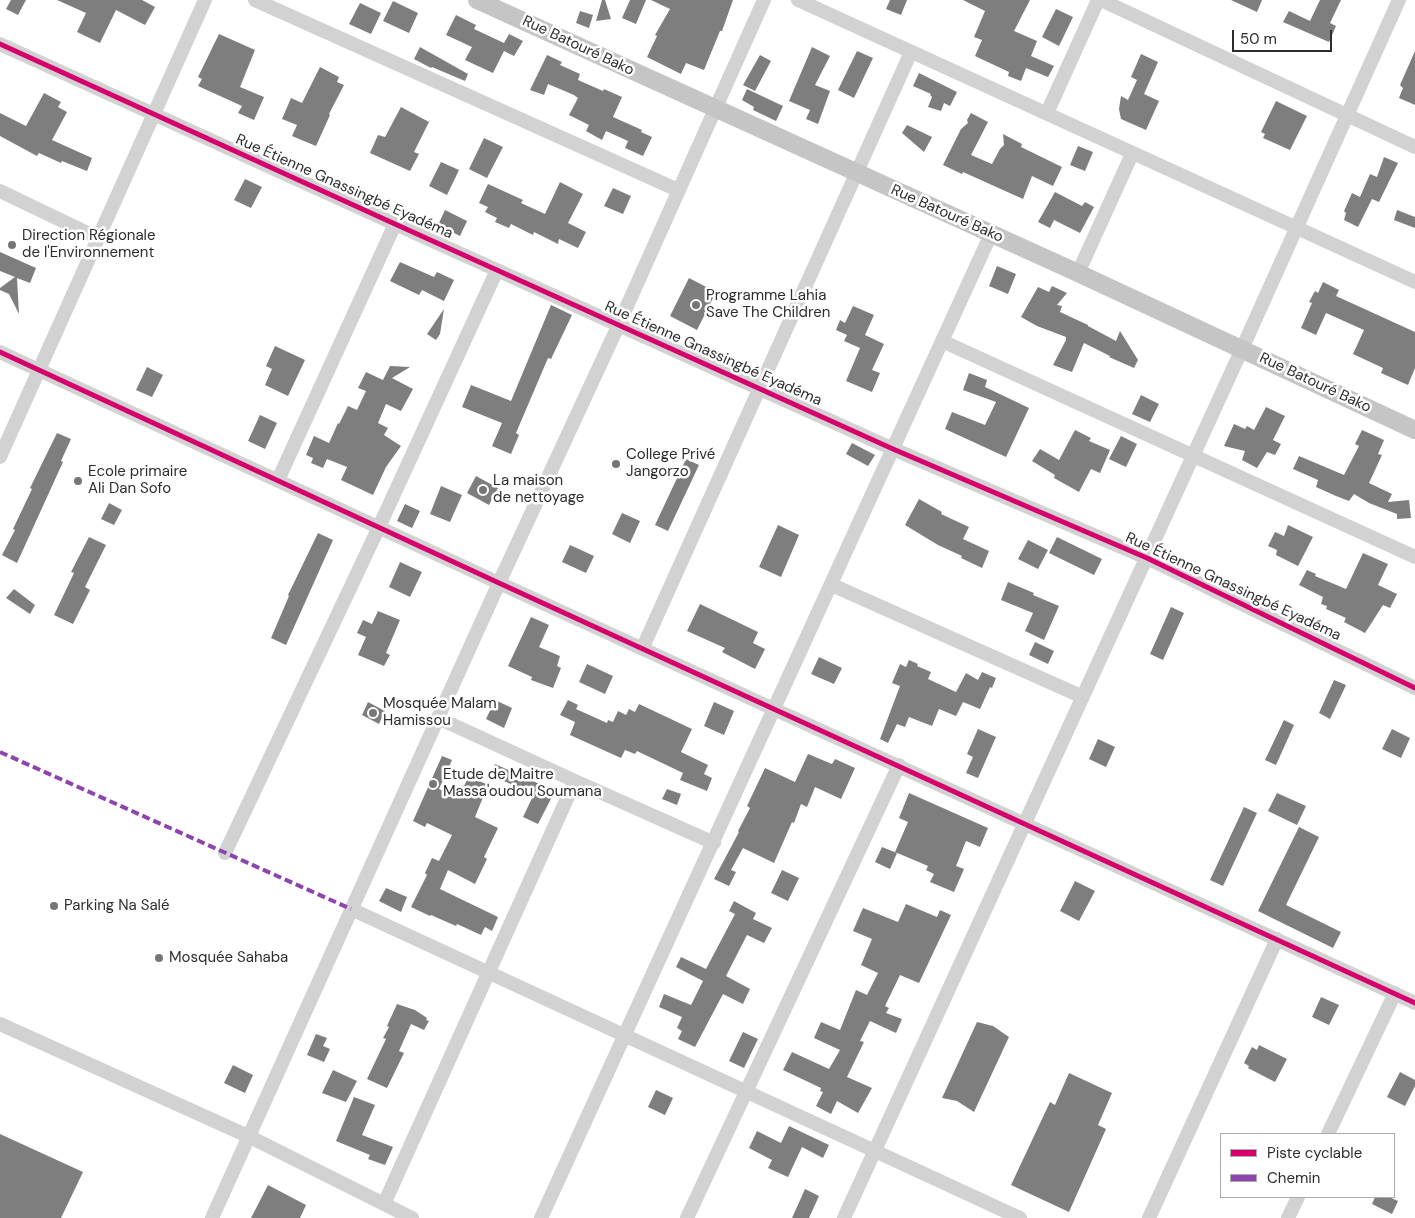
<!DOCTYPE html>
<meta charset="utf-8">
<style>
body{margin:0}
#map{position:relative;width:1415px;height:1218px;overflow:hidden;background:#fff;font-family:"DM Sans",sans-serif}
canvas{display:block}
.legend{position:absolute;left:1220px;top:1133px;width:175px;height:65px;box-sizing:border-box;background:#fff;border:1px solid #ababab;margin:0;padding:6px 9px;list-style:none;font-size:15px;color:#2d2d2d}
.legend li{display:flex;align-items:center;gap:10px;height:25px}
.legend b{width:25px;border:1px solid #ababab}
.scale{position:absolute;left:1232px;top:30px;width:100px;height:22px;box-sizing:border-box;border:2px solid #2d2d2d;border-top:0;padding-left:6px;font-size:15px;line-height:18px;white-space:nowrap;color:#2d2d2d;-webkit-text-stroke:4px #fff;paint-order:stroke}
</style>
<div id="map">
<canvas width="1415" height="1218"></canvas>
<ul class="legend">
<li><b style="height:6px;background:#d6006c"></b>Piste cyclable</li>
<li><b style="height:6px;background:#8e44ad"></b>Chemin</li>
</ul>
<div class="scale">50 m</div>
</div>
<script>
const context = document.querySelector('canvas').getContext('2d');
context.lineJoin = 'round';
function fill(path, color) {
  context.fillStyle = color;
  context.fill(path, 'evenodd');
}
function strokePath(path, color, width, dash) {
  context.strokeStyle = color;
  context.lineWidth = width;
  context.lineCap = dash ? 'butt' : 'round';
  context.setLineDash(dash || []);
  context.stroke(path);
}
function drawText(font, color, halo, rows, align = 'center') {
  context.font = font + ' "DM Sans",sans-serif';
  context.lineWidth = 5;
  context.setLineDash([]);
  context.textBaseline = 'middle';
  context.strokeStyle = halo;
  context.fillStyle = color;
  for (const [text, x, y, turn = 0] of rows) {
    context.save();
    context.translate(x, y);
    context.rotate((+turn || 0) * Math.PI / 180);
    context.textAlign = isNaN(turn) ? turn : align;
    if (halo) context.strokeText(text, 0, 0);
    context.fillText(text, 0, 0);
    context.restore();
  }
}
const building = new Path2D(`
 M 11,0 L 26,0 L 18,15 L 6,9 Z
 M 57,0 L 142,0 L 155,7 L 145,25 L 116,10 L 100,43 L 77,32 L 86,13 Z
 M 602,0 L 605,0 L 611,19 L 596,21 Z
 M 630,0 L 646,0 L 636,24 L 622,18 Z
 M 651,0 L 733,0 L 722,31 L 720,31 L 704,70 L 686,63 L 681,74 L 647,57 L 657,36 L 655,35 L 670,9 Z
 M 890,0 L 907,0 L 901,15 L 886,9 Z
 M 963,0 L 1030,0 L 1014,31 L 1037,41 L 1031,56 L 1054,66 L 1048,77 L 1026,68 L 1021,81 L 1008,76 L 1009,72 L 975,56 L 982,40 L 974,37 L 985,11 Z
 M 1231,0 L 1262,0 L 1257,12 Z
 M 1320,0 L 1341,0 L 1330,23 L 1336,26 L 1329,42 L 1283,22 L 1289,11 L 1310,21 Z
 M 393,1 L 418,13 L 409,33 L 383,21 Z
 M 360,3 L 381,13 L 371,34 L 349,24 Z
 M 1056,9 L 1073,17 L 1059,46 L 1042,37 Z
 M 580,11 L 593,15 L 589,28 L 576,23 Z
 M 456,15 L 476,25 L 474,29 L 504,43 L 509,34 L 523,41 L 514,56 L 504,51 L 493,73 L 465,60 L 472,47 L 446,35 Z
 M 219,34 L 255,50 L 240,87 L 264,97 L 254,120 L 238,113 L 242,106 L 198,86 L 202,79 L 198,77 Z
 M 420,47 L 468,74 L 465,81 L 432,67 L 431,68 L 414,59 Z
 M 812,47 L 830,56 L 815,85 L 830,91 L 818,124 L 806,119 L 810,110 L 789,101 Z
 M 857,51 L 873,58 L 854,98 L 838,90 Z
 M 1415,51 L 1415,105 L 1399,98 L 1403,88 L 1400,85 Z
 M 1141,54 L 1158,62 L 1144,94 L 1159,101 L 1146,130 L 1121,119 L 1119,109 L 1121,96 L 1128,100 L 1137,80 L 1131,77 Z
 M 547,55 L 562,62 L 560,65 L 580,74 L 578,80 L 603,91 L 604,89 L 622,97 L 613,117 L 642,130 L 641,132 L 652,137 L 643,156 L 625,148 L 628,141 L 606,131 L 602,140 L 586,131 L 589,125 L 569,115 L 578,98 L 574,95 L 548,84 L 544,95 L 530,90 Z
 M 760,55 L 771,61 L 755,91 L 743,85 Z
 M 320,67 L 339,77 L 337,82 L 344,85 L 329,114 L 330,115 L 316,146 L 292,136 L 297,125 L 282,119 L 291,98 L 302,103 Z
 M 919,73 L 957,92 L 950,106 L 944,103 L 941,111 L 928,107 L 932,97 L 930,95 L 931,94 L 913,86 Z
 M 747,89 L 783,106 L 776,121 L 753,110 L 754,107 L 742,100 Z
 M 44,93 L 61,102 L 58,107 L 67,112 L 52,140 L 92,158 L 87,171 L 62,161 L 61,163 L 39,153 L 37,156 L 0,136 L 0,113 L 26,126 Z
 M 1276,101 L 1307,116 L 1290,150 L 1263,138 L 1265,134 L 1261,132 Z
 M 401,107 L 429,122 L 414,152 L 419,154 L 410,171 L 370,153 L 378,135 L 385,137 Z
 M 971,113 L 988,122 L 971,155 L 992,164 L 1000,149 L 1004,145 L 1003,134 L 1022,144 L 1021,147 L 1062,167 L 1053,186 L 1032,176 L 1023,199 L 963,172 L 962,174 L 943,165 L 961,129 L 968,123 L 967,120 Z
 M 907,125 L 932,137 L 924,152 L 902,133 Z
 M 484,138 L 503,147 L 487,178 L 469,169 Z
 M 1078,146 L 1093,152 L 1085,171 L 1070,165 Z
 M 1384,157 L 1398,163 L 1379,202 L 1372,199 L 1358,227 L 1344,220 L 1346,213 L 1344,211 L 1352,193 L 1360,197 L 1370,174 L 1377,177 Z
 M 441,162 L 459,170 L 447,195 L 429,186 Z
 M 245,179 L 262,187 L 251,208 L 234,200 Z
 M 560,182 L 583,194 L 568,223 L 586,232 L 578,248 L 559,239 L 558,244 L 534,232 L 533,235 L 511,224 L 509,228 L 495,222 L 497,218 L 485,212 L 488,207 L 479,203 L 488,184 L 523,200 L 521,203 L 545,214 Z
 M 613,188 L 631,196 L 623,214 L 604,206 Z
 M 1055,192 L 1082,206 L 1085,202 L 1094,207 L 1080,233 L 1054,220 L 1050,228 L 1038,222 Z
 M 445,210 L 467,221 L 460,236 L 438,225 Z
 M 1397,210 L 1415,217 L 1415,228 L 1394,220 Z
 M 0,252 L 36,268 L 30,283 L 17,278 L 19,314 L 9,294 L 0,290 L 0,288 L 15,277 L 0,271 Z
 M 400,262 L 434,277 L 437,272 L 454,280 L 444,301 L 422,290 L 419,295 L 390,281 Z
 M 997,266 L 1016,274 L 1008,294 L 989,286 Z
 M 689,278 L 716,292 L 697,330 L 670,316 Z
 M 1323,282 L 1339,290 L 1336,296 L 1415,332 L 1415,368 L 1408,385 L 1381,373 L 1383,368 L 1353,354 L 1364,330 L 1326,313 L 1316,335 L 1301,328 L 1312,303 L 1309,302 L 1315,291 L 1318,293 Z
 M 1052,286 L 1067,293 L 1057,305 L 1062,306 L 1060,312 L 1088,325 L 1088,326 L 1116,341 L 1120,331 L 1138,360 L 1134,368 L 1109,357 L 1110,356 L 1084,343 L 1072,372 L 1053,365 L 1066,340 L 1066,337 L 1037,326 L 1021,317 L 1038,287 L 1049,292 Z
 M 551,305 L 572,315 L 551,359 L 548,358 L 516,433 L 519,435 L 511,454 L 492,446 L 502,423 L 462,407 L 471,385 L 511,401 Z
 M 853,306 L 874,315 L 865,335 L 884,344 L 872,370 L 880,373 L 872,392 L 846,381 L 860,348 L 844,341 L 847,335 L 836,330 L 840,320 L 845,323 Z
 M 444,309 L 440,334 L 436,340 L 427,334 Z
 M 275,346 L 305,360 L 288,396 L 265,385 L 272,369 L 266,366 Z
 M 390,366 L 410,367 L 392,378 L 413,389 L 401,411 L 386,404 L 378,423 L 388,428 L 384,435 L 401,446 L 386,467 L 373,495 L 341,480 L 347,467 L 327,459 L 323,468 L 311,463 L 313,458 L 306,455 L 314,436 L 329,443 L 338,423 L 339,424 L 348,406 L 357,410 L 366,391 L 358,388 L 366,372 L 383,380 Z
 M 147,367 L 163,375 L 152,397 L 136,390 Z
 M 969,373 L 987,380 L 985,387 L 1029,408 L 1006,457 L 945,429 L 952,412 L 985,425 L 996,402 L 963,390 Z
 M 1141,395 L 1159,404 L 1150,422 L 1132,414 Z
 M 1266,407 L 1285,416 L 1273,440 L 1281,444 L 1275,455 L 1267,452 L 1257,468 L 1242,460 L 1245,451 L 1224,446 L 1234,424 L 1245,429 L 1247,426 L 1254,430 Z
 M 260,415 L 277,423 L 265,449 L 248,441 Z
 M 1075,430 L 1091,438 L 1089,441 L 1110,450 L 1100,473 L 1091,469 L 1079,492 L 1054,478 L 1055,475 L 1032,461 L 1040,449 L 1059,460 Z
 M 1362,430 L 1384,440 L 1378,454 L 1382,455 L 1369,483 L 1392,494 L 1388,502 L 1409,500 L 1411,518 L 1397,519 L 1397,514 L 1369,503 L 1354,494 L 1349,501 L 1336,496 L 1316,487 L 1318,480 L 1293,469 L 1299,456 L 1344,475 L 1359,446 L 1355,444 Z
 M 57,433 L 71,439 L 61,461 L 63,462 L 17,563 L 2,555 L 15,530 L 13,529 L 32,489 L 30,488 Z
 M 1121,436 L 1137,444 L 1126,467 L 1109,459 Z
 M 852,443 L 875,455 L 868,466 L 846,454 Z
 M 686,459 L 699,465 L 668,531 L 655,525 Z
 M 476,476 L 498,488 L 489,505 L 467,493 Z
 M 441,486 L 462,495 L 450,522 L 430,514 Z
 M 919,499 L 942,512 L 941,514 L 969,527 L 963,539 L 989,551 L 982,568 L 961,558 L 962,556 L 938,545 L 905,525 Z
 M 109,503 L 122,510 L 114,525 L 101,519 Z
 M 405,504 L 420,511 L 412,528 L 397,521 Z
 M 622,513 L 640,521 L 630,543 L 612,534 Z
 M 778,525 L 799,535 L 781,577 L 759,567 Z
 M 1288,525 L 1313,537 L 1298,566 L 1276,555 L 1277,550 L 1268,546 L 1275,532 L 1284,536 Z
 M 318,533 L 333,540 L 286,645 L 271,638 L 289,596 L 288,595 Z
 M 89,537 L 106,545 L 85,587 L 90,590 L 73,624 L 54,615 L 74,573 L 71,572 Z
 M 1057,537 L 1102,559 L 1094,575 L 1049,553 Z
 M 1028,540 L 1048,550 L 1038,569 L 1018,559 Z
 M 570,545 L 594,556 L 586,573 L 562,562 Z
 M 1363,553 L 1388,564 L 1378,585 L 1397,594 L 1390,608 L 1383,605 L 1365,633 L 1344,622 L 1346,618 L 1326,609 L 1327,606 L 1321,604 L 1323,597 L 1299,585 L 1307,570 L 1316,574 L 1315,576 L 1346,589 Z
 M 400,562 L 422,572 L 410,597 L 389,587 Z
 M 1008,582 L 1034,593 L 1033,595 L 1059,606 L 1044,640 L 1025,631 L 1033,613 L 1001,600 Z
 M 14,589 L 35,605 L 30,614 L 6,598 Z
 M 700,604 L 758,632 L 753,643 L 765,649 L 755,669 L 722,652 L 725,648 L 687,631 Z
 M 1171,607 L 1184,613 L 1163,660 L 1150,654 Z
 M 378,611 L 400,620 L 386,653 L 390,655 L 384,666 L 358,655 L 366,637 L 357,633 L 363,620 L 372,624 Z
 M 531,617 L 549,625 L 539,647 L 560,656 L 557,666 L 561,668 L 553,688 L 531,680 L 532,677 L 508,666 Z
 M 1035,642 L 1054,651 L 1048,664 L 1029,655 Z
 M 819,657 L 842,668 L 834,684 L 811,674 Z
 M 909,660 L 918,664 L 917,666 L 931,672 L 928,679 L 956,692 L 966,673 L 978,680 L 982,672 L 996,678 L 992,688 L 990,687 L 980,709 L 963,702 L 956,716 L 939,709 L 932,726 L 909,717 L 905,727 L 897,724 L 888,743 L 880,739 L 900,686 L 892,683 L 900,664 L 906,667 Z
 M 587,664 L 613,676 L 605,694 L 579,682 Z
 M 1334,680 L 1346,685 L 1330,719 L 1319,713 Z
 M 495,700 L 512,708 L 504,728 L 486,719 Z
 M 568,700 L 578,705 L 576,709 L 607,723 L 608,720 L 613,722 L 618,711 L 626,715 L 629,709 L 635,712 L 639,704 L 692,729 L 681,752 L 708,765 L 704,774 L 712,778 L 707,791 L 680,780 L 683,773 L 637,751 L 635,754 L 625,750 L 621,758 L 570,735 L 575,722 L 560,715 Z
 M 368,702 L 385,711 L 379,724 L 362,715 Z
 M 714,702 L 734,711 L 724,735 L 704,726 Z
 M 1284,720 L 1294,725 L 1276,765 L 1265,760 Z
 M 978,729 L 996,737 L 978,778 L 966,773 L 973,757 L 967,754 Z
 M 1392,729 L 1410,738 L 1401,758 L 1382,749 Z
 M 1098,739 L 1115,747 L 1106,767 L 1089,759 Z
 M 808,754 L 832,764 L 835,759 L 855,768 L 841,799 L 815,787 L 807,807 L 801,804 L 794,823 L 792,822 L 774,863 L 743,848 L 731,870 L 736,872 L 729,886 L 714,879 L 739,832 L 738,831 L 750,808 L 747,806 L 765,768 L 795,782 Z
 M 442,756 L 452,760 L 439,789 L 458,798 L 469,776 L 488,785 L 475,817 L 498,828 L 484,857 L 487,859 L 475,884 L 448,870 L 440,889 L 498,917 L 492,931 L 485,927 L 481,935 L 457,924 L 456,926 L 431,915 L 430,916 L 411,907 L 427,875 L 425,873 L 432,858 L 439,861 L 452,835 L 427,823 L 425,827 L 413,821 Z
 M 495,764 L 555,791 L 538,824 L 523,817 L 534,794 L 490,775 Z
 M 667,789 L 681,794 L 677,805 L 662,799 Z
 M 909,793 L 988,828 L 980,847 L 966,841 L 956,866 L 964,869 L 954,892 L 930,882 L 934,874 L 926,870 L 928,866 L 895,852 L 908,822 L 899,818 Z
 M 1277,793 L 1306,806 L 1297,825 L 1268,811 Z
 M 1244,807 L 1257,813 L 1223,886 L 1210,880 Z
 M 1299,827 L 1319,837 L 1286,905 L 1341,932 L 1333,948 L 1258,911 Z
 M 882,847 L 897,853 L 890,869 L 875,862 Z
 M 782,870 L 799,878 L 788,901 L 771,893 Z
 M 1075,881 L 1095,891 L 1079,921 L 1060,911 Z
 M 386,888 L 407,897 L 401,912 L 379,901 Z
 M 734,901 L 756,913 L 753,919 L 772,928 L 764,943 L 747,935 L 726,976 L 750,989 L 743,1004 L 723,994 L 695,1047 L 678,1039 L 682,1031 L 677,1028 L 682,1017 L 659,1007 L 664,994 L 691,1005 L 703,981 L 676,967 L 681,957 L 706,969 L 735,914 L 729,911 Z
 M 906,904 L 937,917 L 940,910 L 951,915 L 919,983 L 900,975 L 885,1006 L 889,1008 L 886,1013 L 902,1019 L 896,1033 L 870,1021 L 860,1041 L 864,1042 L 847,1077 L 872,1088 L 858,1113 L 837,1101 L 831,1114 L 816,1106 L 823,1092 L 820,1091 L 821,1088 L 783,1070 L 792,1052 L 829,1069 L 840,1050 L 814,1038 L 821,1022 L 840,1030 L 856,990 L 867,995 L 878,973 L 861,965 L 872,939 L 853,931 L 863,908 L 898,922 Z
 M 1321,997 L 1339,1005 L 1329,1025 L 1312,1017 Z
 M 397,1004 L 415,1010 L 427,1018 L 426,1020 L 429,1021 L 424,1030 L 411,1024 L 399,1051 L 404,1053 L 387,1088 L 367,1079 L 386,1039 L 383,1038 L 389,1027 L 387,1026 Z
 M 977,1022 L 993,1026 L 1009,1037 L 974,1112 L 957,1101 L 942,1098 Z
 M 743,1032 L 758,1039 L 744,1068 L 729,1061 Z
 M 316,1034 L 327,1038 L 323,1046 L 330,1049 L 324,1062 L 307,1055 Z
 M 1259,1045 L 1287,1059 L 1275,1082 L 1248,1068 L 1249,1066 L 1244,1063 L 1252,1047 L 1257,1050 Z
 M 233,1065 L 253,1075 L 245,1093 L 224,1083 Z
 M 333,1070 L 357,1081 L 346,1102 L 322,1093 Z
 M 1400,1072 L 1415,1080 L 1415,1086 L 1405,1106 L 1387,1097 Z
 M 1069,1073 L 1112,1093 L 1098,1125 L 1106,1129 L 1069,1212 L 1011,1185 L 1050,1102 L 1055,1105 Z
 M 656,1090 L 673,1098 L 665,1115 L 648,1107 Z
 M 354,1097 L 375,1105 L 362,1135 L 393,1147 L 385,1165 L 368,1159 L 370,1155 L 336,1141 Z
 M 789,1126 L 829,1145 L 823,1158 L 802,1147 L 788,1177 L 768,1168 L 772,1160 L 749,1148 L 757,1131 L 781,1143 Z
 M 0,1134 L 83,1172 L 61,1218 L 0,1218 Z
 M 268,1185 L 306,1205 L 300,1218 L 251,1218 Z
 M 805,1189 L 819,1196 L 809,1218 L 792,1218 Z
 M 1375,1197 L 1389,1197 L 1398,1201 L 1392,1214 L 1372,1204 Z`);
const minor = new Path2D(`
 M 255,0 L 678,190
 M 798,0 L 1415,282
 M 1101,0 L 1415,147
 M 0,44 L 395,224 L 893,449 L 1147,558 L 1415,688
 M 1047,113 L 1098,0
 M 0,191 L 98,238
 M 1078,273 L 1132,154
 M 942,341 L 1415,557
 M 0,352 L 499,583 L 1415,1003
 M 0,457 L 205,0
 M 278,480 L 395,224
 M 832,585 L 1083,697
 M 643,647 L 911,52
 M 438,718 L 575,781 L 714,843
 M 225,853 L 379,527 L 497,270
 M 351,909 L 1020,1218
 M 0,1024 L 250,1137 L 412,1218
 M 1328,1134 L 1395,993
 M 384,1204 L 575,781
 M 212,1218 L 499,583 L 619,324 L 764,0
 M 541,1218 L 991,234
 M 687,1218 L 899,765
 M 844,1218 L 1242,349 L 1399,0
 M 1149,1218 L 1277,939
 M 1288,1218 L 1298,1197`);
const major = new Path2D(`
 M 477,0 L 1078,273 L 1415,430`);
const quiet = new Path2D(`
 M 0,752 L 351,909`);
const cycleway = new Path2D(`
 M 0,44 L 395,224 L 893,449 L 1147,558 L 1415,688
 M 0,352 L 499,583 L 1415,1003`);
const markers = [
 [12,245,5,"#767676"],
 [696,305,5,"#767676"],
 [616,464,5,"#767676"],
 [78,481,5,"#767676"],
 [483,490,5,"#767676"],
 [373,713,5,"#767676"],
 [433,784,5,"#767676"],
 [54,906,5,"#767676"],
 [159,958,5,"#767676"]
];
const streetNames = [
 ["Rue Batouré Bako",578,46,25],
 ["Rue Étienne Gnassingbé Eyadéma",344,187,24],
 ["Rue Batouré Bako",947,214,24],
 ["Rue Étienne Gnassingbé Eyadéma",713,354,24],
 ["Rue Batouré Bako",1315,383,25],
 ["Rue Étienne Gnassingbé Eyadéma",1233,587,25]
];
const poiNames = [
 ["Direction Régionale",22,236],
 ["de l'Environnement",22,253],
 ["Programme Lahia",706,296],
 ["Save The Children",706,313],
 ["College Privé",626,455],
 ["Jangorzo",626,472],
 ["Ecole primaire",88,472],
 ["Ali Dan Sofo",88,489],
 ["La maison",493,481],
 ["de nettoyage",493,498],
 ["Mosquée Malam",383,704],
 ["Hamissou",383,721],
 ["Etude de Maitre",443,775],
 ["Massa'oudou Soumana",443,792],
 ["Parking Na Salé",64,906],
 ["Mosquée Sahaba",169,958]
];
fill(building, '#7e7e7e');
strokePath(minor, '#d2d2d2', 14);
strokePath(major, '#c5c5c5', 18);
strokePath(quiet, '#8e44ad', 4, [8, 4]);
strokePath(cycleway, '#d6006c', 5);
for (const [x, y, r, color] of markers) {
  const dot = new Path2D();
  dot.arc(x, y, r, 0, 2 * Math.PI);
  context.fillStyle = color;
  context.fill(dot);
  strokePath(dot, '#fff', 2);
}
drawText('15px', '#2d2d2d', '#fff', streetNames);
drawText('15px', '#2d2d2d', '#fff', poiNames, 'left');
</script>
